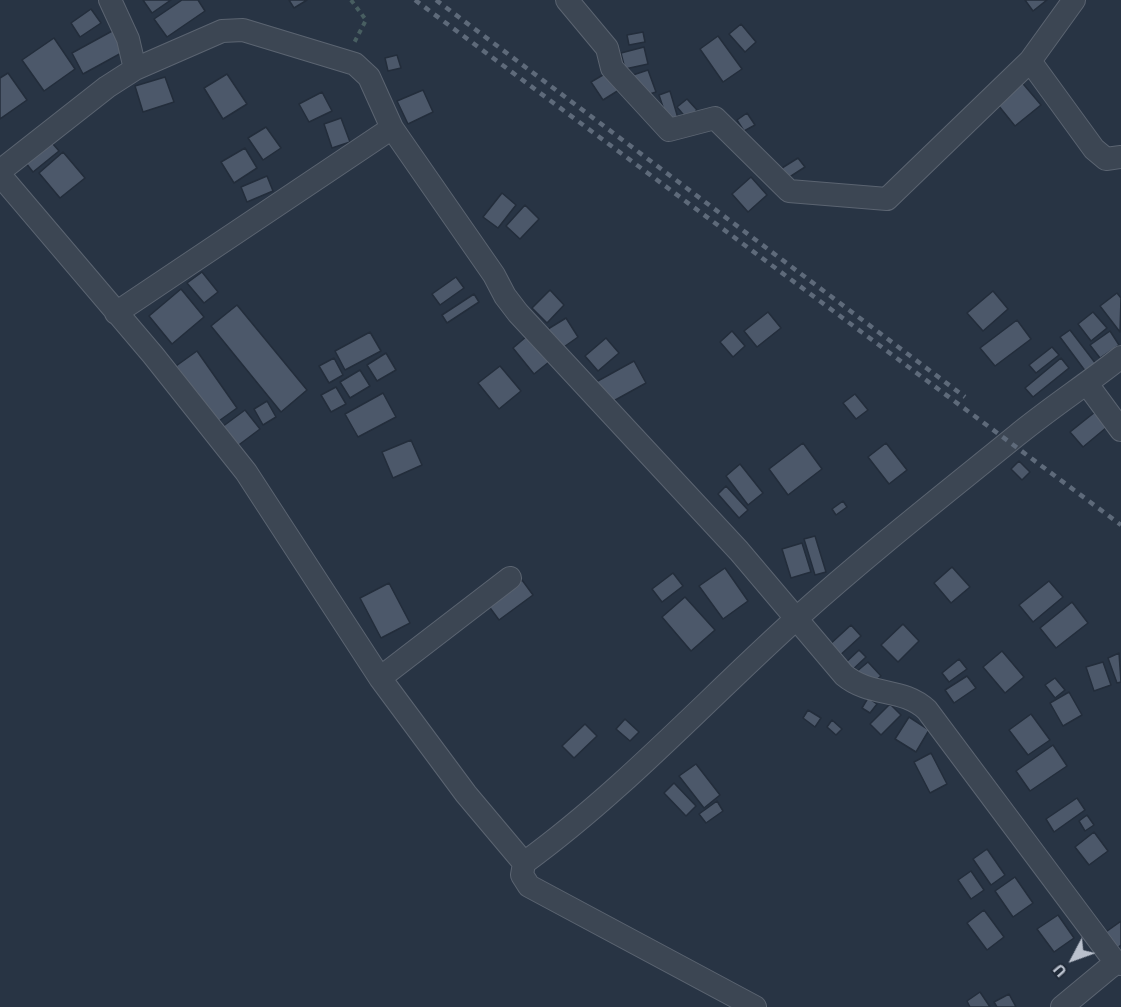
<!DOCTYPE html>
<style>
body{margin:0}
#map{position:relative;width:1121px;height:1007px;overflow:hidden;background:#283444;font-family:"Exo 2",sans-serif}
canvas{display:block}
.north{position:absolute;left:1043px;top:929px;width:60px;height:60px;-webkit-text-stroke:4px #212b39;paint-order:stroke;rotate:229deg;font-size:16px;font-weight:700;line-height:24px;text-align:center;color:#bac1cd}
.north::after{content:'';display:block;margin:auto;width:21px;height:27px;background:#bac1cd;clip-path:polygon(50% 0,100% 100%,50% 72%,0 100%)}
</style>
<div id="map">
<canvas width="1121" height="1007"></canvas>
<div class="north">U</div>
</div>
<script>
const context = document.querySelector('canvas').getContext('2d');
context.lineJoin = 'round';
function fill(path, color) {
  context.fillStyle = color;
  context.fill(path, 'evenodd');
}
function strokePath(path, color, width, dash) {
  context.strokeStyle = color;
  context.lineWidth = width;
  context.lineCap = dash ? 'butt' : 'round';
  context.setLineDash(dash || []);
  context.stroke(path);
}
const building = new Path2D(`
 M 143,0 L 171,0 L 152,13 Z
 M 182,0 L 198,0 L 205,11 L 167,37 L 154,19 Z
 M 289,0 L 307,0 L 294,8 Z
 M 1025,0 L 1047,0 L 1033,11 Z
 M 91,9 L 101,23 L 80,37 L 71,23 Z
 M 741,24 L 756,42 L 745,52 L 729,34 Z
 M 114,30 L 125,51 L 83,74 L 72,53 Z
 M 643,32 L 645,42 L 629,45 L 627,35 Z
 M 718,36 L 742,69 L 723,82 L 700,49 Z
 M 54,38 L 75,69 L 44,91 L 22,60 Z
 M 644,47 L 648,64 L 625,69 L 621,53 Z
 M 397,55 L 401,68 L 388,71 L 385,58 Z
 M 648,70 L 656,92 L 640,97 L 633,75 Z
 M 608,72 L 619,90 L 603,100 L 591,82 Z
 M 8,73 L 27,100 L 0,119 L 0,78 Z
 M 227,74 L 247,104 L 223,119 L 204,88 Z
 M 165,77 L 174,102 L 143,112 L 135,86 Z
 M 1019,79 L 1041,105 L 1015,126 L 994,100 Z
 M 423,90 L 433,112 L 408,124 L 397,101 Z
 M 670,91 L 680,125 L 670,128 L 659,95 Z
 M 322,92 L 332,111 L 309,122 L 299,104 Z
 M 687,99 L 697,110 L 687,119 L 677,107 Z
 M 747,113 L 755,125 L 744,131 L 737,120 Z
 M 341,118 L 350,142 L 332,148 L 324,124 Z
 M 266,127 L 281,148 L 263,160 L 248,138 Z
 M 47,137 L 59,151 L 33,172 L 22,158 Z
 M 245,148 L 257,168 L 234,183 L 221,162 Z
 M 63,152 L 85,178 L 60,198 L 39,173 Z
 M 798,158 L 805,167 L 788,178 L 782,168 Z
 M 267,176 L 273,191 L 247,202 L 241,187 Z
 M 751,177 L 767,195 L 748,212 L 732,194 Z
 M 502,193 L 516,205 L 498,228 L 483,217 Z
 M 525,205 L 539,219 L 520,239 L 506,226 Z
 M 202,272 L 218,292 L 204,303 L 187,283 Z
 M 456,277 L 464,288 L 440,305 L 432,294 Z
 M 181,289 L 204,317 L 172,344 L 149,316 Z
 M 550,290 L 564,305 L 547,323 L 532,308 Z
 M 993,291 L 1008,309 L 983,331 L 967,313 Z
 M 1117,293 L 1121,298 L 1120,332 L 1100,306 Z
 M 474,294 L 479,302 L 447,323 L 442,315 Z
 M 237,305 L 307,390 L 281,412 L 211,326 Z
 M 768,312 L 781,328 L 757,347 L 744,331 Z
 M 1093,312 L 1107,328 L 1091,341 L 1078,324 Z
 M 566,318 L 578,337 L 561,349 L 548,329 Z
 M 1017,320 L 1031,339 L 995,366 L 980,348 Z
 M 1070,330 L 1096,364 L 1086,372 L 1060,337 Z
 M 732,331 L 745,346 L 733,357 L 720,342 Z
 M 1110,331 L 1119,345 L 1100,358 L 1090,345 Z
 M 370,332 L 381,351 L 345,370 L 335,351 Z
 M 527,336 L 549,362 L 534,374 L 513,348 Z
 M 606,338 L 619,353 L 598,371 L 585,356 Z
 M 1052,347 L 1059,355 L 1036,373 L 1029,365 Z
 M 197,351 L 237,408 L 216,423 L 176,366 Z
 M 386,353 L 396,370 L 377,381 L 367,365 Z
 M 334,358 L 343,375 L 329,383 L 319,366 Z
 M 1061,358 L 1069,368 L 1033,397 L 1025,388 Z
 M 634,361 L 646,383 L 608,404 L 596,382 Z
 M 500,366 L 521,391 L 499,409 L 478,383 Z
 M 360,370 L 370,386 L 350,398 L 340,382 Z
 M 336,387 L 346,404 L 331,412 L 321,395 Z
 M 383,393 L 396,417 L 358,437 L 345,414 Z
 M 855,394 L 868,410 L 856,419 L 843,403 Z
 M 267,401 L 276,417 L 263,425 L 254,409 Z
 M 245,410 L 260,429 L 232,450 L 218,430 Z
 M 1095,412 L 1107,427 L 1083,447 L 1070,432 Z
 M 411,440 L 422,465 L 393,478 L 382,452 Z
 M 803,443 L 822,469 L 788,495 L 769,469 Z
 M 886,443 L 907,470 L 889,484 L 868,457 Z
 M 1019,461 L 1030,472 L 1022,480 L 1011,469 Z
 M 740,464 L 763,493 L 748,505 L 726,476 Z
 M 726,486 L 748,510 L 739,518 L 718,494 Z
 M 843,501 L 847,507 L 836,515 L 832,509 Z
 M 815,536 L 826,572 L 815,575 L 804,539 Z
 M 802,543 L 811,572 L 791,578 L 782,549 Z
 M 952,567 L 970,587 L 951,603 L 934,583 Z
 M 725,568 L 748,601 L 723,619 L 699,586 Z
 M 673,573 L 683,586 L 662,602 L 652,589 Z
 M 522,580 L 533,595 L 499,620 L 488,605 Z
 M 1049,581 L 1063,597 L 1033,622 L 1019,605 Z
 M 389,583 L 410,623 L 381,638 L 360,598 Z
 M 685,597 L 715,630 L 691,651 L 662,617 Z
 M 1072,602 L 1088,623 L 1056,648 L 1040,628 Z
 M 903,624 L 919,641 L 898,662 L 881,645 Z
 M 851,625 L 861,636 L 837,658 L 827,647 Z
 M 859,650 L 866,657 L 849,673 L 842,666 Z
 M 1002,651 L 1024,677 L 1005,693 L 983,667 Z
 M 1119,653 L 1121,682 L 1117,683 L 1108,658 Z
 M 959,659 L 967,669 L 949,682 L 942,673 Z
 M 868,662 L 881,676 L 869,686 L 856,672 Z
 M 1103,662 L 1111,685 L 1094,691 L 1086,667 Z
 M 967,676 L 976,688 L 954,703 L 945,690 Z
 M 1055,678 L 1065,690 L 1055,698 L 1045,685 Z
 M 1069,692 L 1082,715 L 1063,726 L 1050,703 Z
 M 868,698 L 877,704 L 870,713 L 862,708 Z
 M 890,704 L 901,715 L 881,735 L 870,724 Z
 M 808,710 L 821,718 L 815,727 L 803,718 Z
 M 1031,714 L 1050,740 L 1028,755 L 1009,730 Z
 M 909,717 L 929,730 L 916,752 L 895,739 Z
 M 625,719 L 639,732 L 630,741 L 616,729 Z
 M 832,720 L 842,729 L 836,735 L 827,727 Z
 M 585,724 L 597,736 L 574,758 L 562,746 Z
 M 1053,745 L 1067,766 L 1030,791 L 1016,771 Z
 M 931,753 L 947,784 L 930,793 L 914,762 Z
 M 696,764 L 720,795 L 704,808 L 679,776 Z
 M 674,783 L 696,806 L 686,816 L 664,793 Z
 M 1077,798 L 1085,810 L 1054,832 L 1046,819 Z
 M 717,801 L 723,811 L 706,823 L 699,814 Z
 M 1087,815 L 1094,825 L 1085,831 L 1079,821 Z
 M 1094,832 L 1108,851 L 1089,865 L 1075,847 Z
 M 987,849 L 1005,875 L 991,885 L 973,859 Z
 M 971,871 L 984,890 L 971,899 L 958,880 Z
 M 1015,877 L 1033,903 L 1013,917 L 995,891 Z
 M 984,910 L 1004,937 L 987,950 L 967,923 Z
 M 1058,915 L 1074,938 L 1054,952 L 1037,929 Z
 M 1121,921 L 1121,945 L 1115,950 L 1103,934 Z
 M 980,992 L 990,1007 L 970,1007 L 967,1001 Z
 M 1009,994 L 1016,1007 L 997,1007 L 994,1002 Z`);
const path = new Path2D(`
 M 351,0 L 366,20 L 354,43`);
const minor = new Path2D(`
 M 567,0 L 607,48 L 612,68 L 669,130 L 715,118 L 789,191 L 887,199 L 1030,61
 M 1074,0 L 1030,61 L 1094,149 L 1106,159 L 1121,157
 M 135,69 L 222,31 L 243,30 L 355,64 L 369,77 L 392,128
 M 0,171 L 107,87 L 135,69 L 128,39 L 110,0
 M 0,175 L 153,355 L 246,472 L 380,678 L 466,794 L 524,863
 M 116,313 L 392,128 L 494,275 L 505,296 L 518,313 L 739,551 L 844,675 C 870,697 903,687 927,710 L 1116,963
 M 1087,384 L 1121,430
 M 380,678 L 510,578
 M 755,1007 L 529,886 L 522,875 L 524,863 C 623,791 706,700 797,618 C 867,555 942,496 1016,436 C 1050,408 1087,384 1121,357
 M 1062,1007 L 1109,968 L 1116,963 L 1121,964`);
const rail = new Path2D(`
 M 415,0 L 1121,525
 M 436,0 L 965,397`);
fill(building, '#4c586a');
strokePath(building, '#232d3b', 1.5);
strokePath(minor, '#5b6471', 24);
strokePath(path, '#485e61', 4, [4.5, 4.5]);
strokePath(minor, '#3c4653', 22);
strokePath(rail, '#5e6a7a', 4.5, [6, 6]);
</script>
